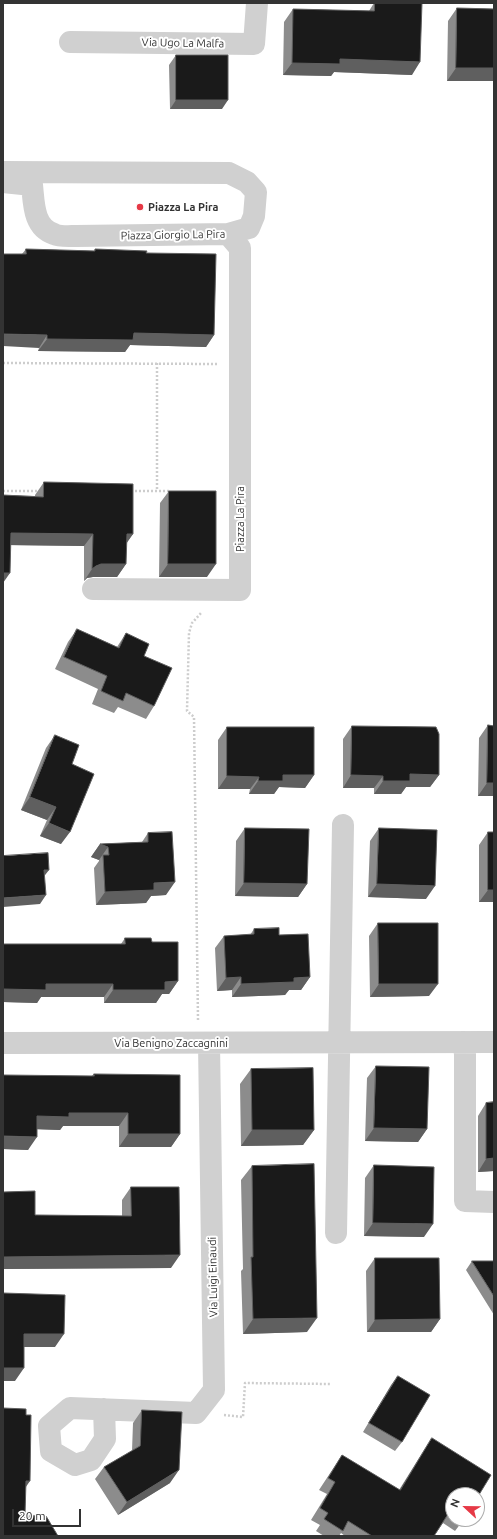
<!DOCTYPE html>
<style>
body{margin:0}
#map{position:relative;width:497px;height:1539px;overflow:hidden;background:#fff;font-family:Ubuntu,sans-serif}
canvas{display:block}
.frame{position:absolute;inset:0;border:4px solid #333;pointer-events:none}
.north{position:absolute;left:445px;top:1487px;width:40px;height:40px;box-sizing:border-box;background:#fff;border:1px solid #adadad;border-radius:50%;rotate:292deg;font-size:11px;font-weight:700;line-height:16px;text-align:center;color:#333}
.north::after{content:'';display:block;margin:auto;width:14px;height:18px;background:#e63946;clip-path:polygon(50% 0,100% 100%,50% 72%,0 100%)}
.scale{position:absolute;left:12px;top:1509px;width:69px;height:18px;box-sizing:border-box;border:2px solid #333;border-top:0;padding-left:5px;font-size:12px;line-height:14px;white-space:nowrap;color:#333;-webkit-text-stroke:3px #fff;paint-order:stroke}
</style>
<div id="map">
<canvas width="497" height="1539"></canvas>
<div class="frame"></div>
<div class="north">N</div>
<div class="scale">20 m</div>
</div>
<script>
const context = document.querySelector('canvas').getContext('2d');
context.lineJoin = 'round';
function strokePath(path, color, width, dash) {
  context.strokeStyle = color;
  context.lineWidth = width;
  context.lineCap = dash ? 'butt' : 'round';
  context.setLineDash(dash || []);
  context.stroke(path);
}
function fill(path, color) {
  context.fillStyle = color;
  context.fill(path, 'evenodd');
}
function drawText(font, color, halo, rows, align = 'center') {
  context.font = font + ' Ubuntu,sans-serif';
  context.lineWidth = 4;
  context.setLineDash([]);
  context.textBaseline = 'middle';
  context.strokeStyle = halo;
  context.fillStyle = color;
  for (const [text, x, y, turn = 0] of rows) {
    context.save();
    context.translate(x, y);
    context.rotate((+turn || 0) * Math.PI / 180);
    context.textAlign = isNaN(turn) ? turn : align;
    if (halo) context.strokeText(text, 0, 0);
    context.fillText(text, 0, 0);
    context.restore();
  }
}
const path = new Path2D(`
 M 3,363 L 218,364
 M 157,363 L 157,491
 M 3,491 L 40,491
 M 131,491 L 170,491
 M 198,1020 L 194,717 L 187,711 L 189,633 L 192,623 L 201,613
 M 224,1415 L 243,1417 L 245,1383 L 330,1384`);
const street = new Path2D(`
 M 70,42 L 254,44 L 257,3
 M 3,172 L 229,173 L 247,182 L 256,192 L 254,216 L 249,228 L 228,234 L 76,236 C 69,236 60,237 54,234 C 33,227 34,203 32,185 L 3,182
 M 93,589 L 240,590 L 240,248 L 228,234
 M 463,1042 L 465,1054 L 465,1201 L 494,1202
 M 3,1043 L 494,1042
 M 336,1233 L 343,825
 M 104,1409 L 105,1439 L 91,1460 L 75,1465 L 51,1451 L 49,1426 L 70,1408 L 196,1413 L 214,1390 L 209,1043`);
const wall = new Path2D(`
 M 374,3 L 414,3 L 412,75 L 334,72 L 331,76 L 283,75 L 284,22 L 293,9 L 369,11 Z
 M 457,8 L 494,9 L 494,81 L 447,81 L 448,21 Z
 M 176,55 L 222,109 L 170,109 L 169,65 Z
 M 26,249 L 94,251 L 95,249 L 146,253 L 214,335 L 206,347 L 130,345 L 125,352 L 38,351 L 39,348 L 22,254 Z
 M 44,482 L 133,534 L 126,543 L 126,564 L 117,577 L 93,577 L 87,578 L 84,581 L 84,546 L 11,545 L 3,495 L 35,496 L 35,495 Z
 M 169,491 L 207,577 L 159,577 L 160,503 Z
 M 77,629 L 117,647 L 126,633 L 144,656 L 154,706 L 146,719 L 118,707 L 114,713 L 92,704 L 98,689 L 55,669 L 68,642 Z
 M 488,725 L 494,726 L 494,796 L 478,796 L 479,738 Z
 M 352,726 L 439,775 L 430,787 L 406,787 L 401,794 L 374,794 L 374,788 L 343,788 L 343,739 Z
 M 227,727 L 314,775 L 305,788 L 279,787 L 274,794 L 249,794 L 250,789 L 218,789 L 218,740 Z
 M 55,735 L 72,764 L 61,844 L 40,836 L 47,820 L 21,810 L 46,748 Z
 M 245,828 L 307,884 L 298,897 L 235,896 L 236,841 Z
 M 379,828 L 426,899 L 368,897 L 370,841 Z
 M 488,832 L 494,902 L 479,902 L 479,845 Z
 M 148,833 L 166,895 L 151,896 L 146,903 L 96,905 L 94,868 L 99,861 L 99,860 L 91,857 L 100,844 L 142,842 Z
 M 378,923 L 429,996 L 370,997 L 369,936 Z
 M 254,929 L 279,935 L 310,977 L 301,990 L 289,990 L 285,995 L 232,997 L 232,990 L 217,991 L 215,948 L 224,936 L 250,935 Z
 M 125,938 L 152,942 L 178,981 L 169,994 L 162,994 L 156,1003 L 104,1003 L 104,997 L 41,997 L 37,1003 L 3,1002 L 121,944 Z
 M 376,1066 L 427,1129 L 418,1142 L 365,1141 L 367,1078 Z
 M 251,1069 L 314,1130 L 303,1145 L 241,1146 L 240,1084 Z
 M 94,1074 L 180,1134 L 171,1147 L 119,1147 L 119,1126 L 63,1126 L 60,1130 L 37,1129 L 28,1150 L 3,1149 Z
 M 494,1102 L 494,1171 L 478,1172 L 478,1116 L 486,1103 Z
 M 374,1165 L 424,1237 L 364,1236 L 365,1178 Z
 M 252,1166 L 307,1332 L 243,1334 L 241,1271 L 243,1269 L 241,1180 Z
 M 131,1187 L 171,1268 L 3,1269 L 3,1192 L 35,1215 L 122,1216 L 122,1200 Z
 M 375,1258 L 440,1319 L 431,1332 L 367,1332 L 366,1271 Z
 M 472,1261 L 494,1261 L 494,1315 L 466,1270 Z
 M 398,1376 L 402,1442 L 395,1451 L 363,1432 L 391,1385 Z
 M 142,1410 L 170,1483 L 118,1515 L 95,1479 L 104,1467 L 132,1451 L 133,1423 Z
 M 432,1438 L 453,1495 L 453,1519 L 464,1519 L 455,1531 L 443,1523 L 434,1536 L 345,1536 L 341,1533 L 339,1536 L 324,1536 L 316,1531 L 320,1525 L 311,1520 L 327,1494 L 319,1490 L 342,1455 L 399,1490 L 424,1450 Z`);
const shadedWall = new Path2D(`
 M 340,59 L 420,62 L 412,75 L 334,72 L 331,76 L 283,75 L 292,63 Z
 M 456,68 L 494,68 L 494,81 L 447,81 Z
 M 176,100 L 228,100 L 222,109 L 170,109 Z
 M 134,333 L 214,335 L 206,347 L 130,345 L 125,352 L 38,351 L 47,339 Z
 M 3,334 L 47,335 L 39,348 L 3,346 Z
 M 11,533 L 93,534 L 84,546 L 3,545 Z
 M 127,534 L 133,534 L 124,547 Z
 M 101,564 L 126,564 L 117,577 L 93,577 L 87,578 L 84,581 L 92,569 L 96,566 Z
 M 168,564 L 216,564 L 207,577 L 159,577 Z
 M 3,573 L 10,573 L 3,583 Z
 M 410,774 L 439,775 L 430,787 L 406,787 L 401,794 L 374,794 L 383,781 Z
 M 283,775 L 314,775 L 305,788 L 279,787 L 274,794 L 249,794 L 258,781 Z
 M 351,775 L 383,776 L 374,788 L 343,788 Z
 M 227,776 L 259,777 L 250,789 L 218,789 Z
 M 487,783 L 494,783 L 494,796 L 478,796 Z
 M 30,797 L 56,807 L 47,820 L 21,810 Z
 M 49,823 L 70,832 L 61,844 L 40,836 Z
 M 100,844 L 108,847 L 99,860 L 91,857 Z
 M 44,870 L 49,870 L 42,879 Z
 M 175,882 L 166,895 L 151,896 L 146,903 L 96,905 L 105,892 L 154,883 Z
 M 244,883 L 307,884 L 298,897 L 235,896 Z
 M 377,884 L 435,886 L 426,899 L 368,897 Z
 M 488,890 L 494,890 L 494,902 L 479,902 Z
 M 46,895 L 40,904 L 3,907 L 3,898 Z
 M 241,977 L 232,990 L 217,991 L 226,978 Z
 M 310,977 L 301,990 L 289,990 L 285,995 L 232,997 L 241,984 L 294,978 Z
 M 178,981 L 169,994 L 162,994 L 156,1003 L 104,1003 L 113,990 L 165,982 Z
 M 46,984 L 113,984 L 104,997 L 41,997 L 37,1003 L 3,1002 L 3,989 Z
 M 379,984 L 438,984 L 429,996 L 370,997 Z
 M 69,1113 L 128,1113 L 119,1126 L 63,1126 L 60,1130 L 29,1129 L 37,1116 Z
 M 374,1128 L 427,1129 L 418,1142 L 365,1141 Z
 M 252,1130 L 314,1130 L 303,1145 L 241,1146 Z
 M 128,1134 L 180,1134 L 171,1147 L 119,1147 Z
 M 3,1136 L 37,1137 L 28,1150 L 3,1149 Z
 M 494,1158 L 494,1171 L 478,1172 L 486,1159 Z
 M 373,1223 L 433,1224 L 424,1237 L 364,1236 Z
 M 180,1255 L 171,1268 L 3,1269 L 3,1257 Z
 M 317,1318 L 307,1332 L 243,1334 L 253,1319 Z
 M 440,1319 L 431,1332 L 367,1332 L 375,1320 Z
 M 24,1334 L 64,1334 L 55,1347 L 15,1347 Z
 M 3,1368 L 24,1368 L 15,1381 L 3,1381 Z
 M 179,1470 L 170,1483 L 118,1515 L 127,1502 Z
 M 26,1481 L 30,1481 L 21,1494 Z`);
const building = new Path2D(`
 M 375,3 L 422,3 L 420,62 L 340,59 L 340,64 L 292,63 L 293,9 L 374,11 Z
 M 457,8 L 494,9 L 494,68 L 456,68 Z
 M 176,55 L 228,55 L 228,100 L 176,100 Z
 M 26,249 L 95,251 L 95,249 L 147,251 L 146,253 L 216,254 L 214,335 L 134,333 L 133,340 L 47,339 L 47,335 L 3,334 L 3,254 L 26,254 Z
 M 44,482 L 133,484 L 133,534 L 127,534 L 126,564 L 101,564 L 96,566 L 92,569 L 93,534 L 11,533 L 10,573 L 3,573 L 3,495 L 43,497 Z
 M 169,491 L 216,491 L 216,564 L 168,564 Z
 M 77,629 L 119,648 L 126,633 L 149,644 L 144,656 L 172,668 L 154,706 L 126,693 L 123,701 L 101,691 L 107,676 L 64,657 Z
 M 488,725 L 494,726 L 494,783 L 487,783 Z
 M 352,726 L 436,727 L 439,734 L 439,775 L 410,774 L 410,781 L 383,781 L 383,776 L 351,775 Z
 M 227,727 L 314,727 L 314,775 L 283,775 L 283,781 L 258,781 L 259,777 L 227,776 Z
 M 55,735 L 79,745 L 72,764 L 94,774 L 70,832 L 49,823 L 56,807 L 30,797 Z
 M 245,828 L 309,829 L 307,884 L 244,883 Z
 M 379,828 L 437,830 L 435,886 L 377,884 Z
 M 172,832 L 175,882 L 154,883 L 154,890 L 105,892 L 103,855 L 109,855 L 108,847 L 100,844 L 148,842 L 148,833 Z
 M 488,832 L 494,832 L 494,890 L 488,890 Z
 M 48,853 L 49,870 L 44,870 L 46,895 L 3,898 L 3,856 Z
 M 378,923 L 438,923 L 438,984 L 379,984 Z
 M 279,928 L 279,935 L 308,934 L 310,977 L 294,978 L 294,982 L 241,984 L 241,977 L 226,978 L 224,936 L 254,934 L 254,929 Z
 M 125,938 L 151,938 L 152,942 L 178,942 L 178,981 L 165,982 L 165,990 L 113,990 L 113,984 L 46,984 L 46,990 L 3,989 L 3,944 L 125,944 Z
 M 376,1066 L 429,1067 L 427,1129 L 374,1128 Z
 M 313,1068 L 314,1130 L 252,1130 L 251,1069 Z
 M 94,1074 L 180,1075 L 180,1134 L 128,1134 L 128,1113 L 69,1113 L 69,1117 L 37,1116 L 37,1137 L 3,1136 L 3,1075 L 94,1076 Z
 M 494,1102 L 494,1158 L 486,1159 L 486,1103 Z
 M 314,1164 L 317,1318 L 253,1319 L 251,1257 L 253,1257 L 252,1166 Z
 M 374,1165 L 434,1167 L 433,1224 L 373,1223 Z
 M 131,1187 L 179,1187 L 180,1255 L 3,1257 L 3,1192 L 35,1191 L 35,1215 L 131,1216 Z
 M 375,1258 L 439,1258 L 440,1319 L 375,1320 Z
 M 472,1261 L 494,1261 L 494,1296 Z
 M 3,1293 L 65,1295 L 64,1334 L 24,1334 L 24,1368 L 3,1368 Z
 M 398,1376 L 430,1395 L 402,1442 L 369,1423 Z
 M 3,1408 L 26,1409 L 26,1415 L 31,1415 L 30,1481 L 26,1481 L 25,1515 L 46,1516 L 58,1536 L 3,1536 Z
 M 142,1410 L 182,1412 L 179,1470 L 127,1502 L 104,1467 L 140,1446 Z
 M 432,1438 L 491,1475 L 477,1498 L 477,1495 L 453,1495 L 453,1512 L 450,1511 L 434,1536 L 372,1536 L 348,1521 L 343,1531 L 324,1519 L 328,1513 L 320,1508 L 335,1482 L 328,1478 L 342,1455 L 400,1490 Z`);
const markers = [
 [140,207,4,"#e63946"]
];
const streetNames = [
 ["Via Ugo La Malfa",183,43,1],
 ["Piazza Giorgio La Pira",173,235,-1],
 ["Piazza La Pira",240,519,-90],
 ["Via Benigno Zaccagnini",171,1043],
 ["Via Luigi Einaudi",213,1277,-91]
];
const poiNames = [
 ["Piazza La Pira",148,207]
];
strokePath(path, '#cdcdcd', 2.5, [2, 2]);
strokePath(street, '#d0d0d0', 22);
fill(wall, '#8c8c8c');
fill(shadedWall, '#5f5f5f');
fill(building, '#1a1a1a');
strokePath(building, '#5f5f5f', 1);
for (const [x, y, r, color] of markers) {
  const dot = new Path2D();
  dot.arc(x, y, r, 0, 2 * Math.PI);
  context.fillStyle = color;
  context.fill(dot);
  strokePath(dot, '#fff', 1.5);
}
drawText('11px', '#333', '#fff', streetNames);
drawText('bold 11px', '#333', '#fff', poiNames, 'left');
</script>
